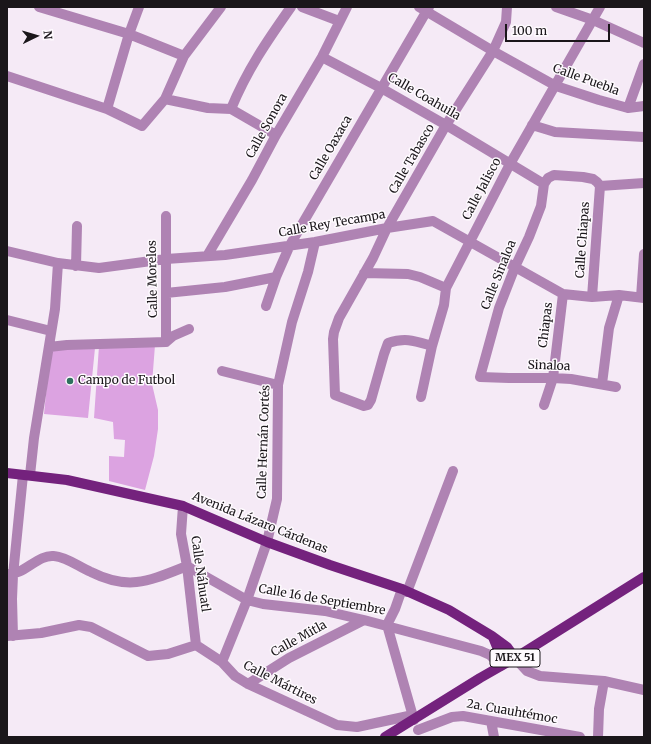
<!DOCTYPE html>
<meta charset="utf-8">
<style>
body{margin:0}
#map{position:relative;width:651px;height:744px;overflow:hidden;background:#f5eaf6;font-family:Merriweather,serif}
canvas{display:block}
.frame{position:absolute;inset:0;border:8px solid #1a161a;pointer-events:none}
.north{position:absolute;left:16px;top:16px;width:40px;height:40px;-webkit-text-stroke:3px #fefafe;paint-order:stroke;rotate:85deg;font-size:11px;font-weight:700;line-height:16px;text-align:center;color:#1a161a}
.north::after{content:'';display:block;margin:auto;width:14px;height:18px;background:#1a161a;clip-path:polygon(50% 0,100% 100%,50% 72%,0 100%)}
.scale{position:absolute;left:505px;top:24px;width:105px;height:18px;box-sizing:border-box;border:2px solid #1a161a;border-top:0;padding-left:5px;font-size:12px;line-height:14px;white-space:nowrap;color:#1a161a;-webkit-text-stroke:3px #fefafe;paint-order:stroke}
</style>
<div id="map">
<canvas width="651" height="744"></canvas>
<div class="frame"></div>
<div class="north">N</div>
<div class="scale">100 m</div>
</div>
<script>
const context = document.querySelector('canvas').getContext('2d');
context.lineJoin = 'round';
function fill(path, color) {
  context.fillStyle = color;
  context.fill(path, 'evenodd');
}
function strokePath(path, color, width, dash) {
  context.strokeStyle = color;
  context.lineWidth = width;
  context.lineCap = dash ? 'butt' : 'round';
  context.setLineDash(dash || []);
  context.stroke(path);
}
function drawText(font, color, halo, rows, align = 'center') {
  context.font = font + ' Merriweather,serif';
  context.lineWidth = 3;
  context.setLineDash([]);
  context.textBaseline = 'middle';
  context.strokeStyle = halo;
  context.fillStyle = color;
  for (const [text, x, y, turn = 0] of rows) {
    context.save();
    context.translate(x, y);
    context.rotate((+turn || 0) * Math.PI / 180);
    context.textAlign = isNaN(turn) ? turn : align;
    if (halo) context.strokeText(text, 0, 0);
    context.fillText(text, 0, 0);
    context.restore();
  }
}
const green = new Path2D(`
 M 51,344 L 95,348 L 88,418 L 44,414 Z
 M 155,345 L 152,384 L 158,410 L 158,429 L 154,456 L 145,490 L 109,481 L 109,456 L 124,457 L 125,440 L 114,439 L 113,422 L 94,418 L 99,346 Z`);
const minor = new Path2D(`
 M 39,7 L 129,34 L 184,56
 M 302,7 L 339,21
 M 419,7 L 493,51 L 556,86 L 599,100 L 628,108 L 644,106
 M 556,7 L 593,20 L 644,43
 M 322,57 L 381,88 L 446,125 L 544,184
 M 7,76 L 107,109 L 142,126 L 165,99 L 184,56 L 221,7
 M 165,99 L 208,108 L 231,109 L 276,135
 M 628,108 L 644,64
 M 107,109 L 129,34 L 139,7
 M 231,109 C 247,70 267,41 291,7
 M 532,125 L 555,132 L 644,137
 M 600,186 L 597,182 L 593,179 L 583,177 L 554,175 L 548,178 L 544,184 L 541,206 L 529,237 L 515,267 L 499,308 L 480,377 L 509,378 L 553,378 L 571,379 L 616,387
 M 600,186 L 644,183
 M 166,216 L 166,342
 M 7,251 L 58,263 L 99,268 L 166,259 L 225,255 L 315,242 L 387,228 L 433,221 L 563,294 L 592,297 L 619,295 L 644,298
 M 207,256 L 252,180 L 276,135 L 322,57 L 347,7
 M 76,266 L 77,226
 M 364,273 L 408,274 L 420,277 L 446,288
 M 166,293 L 225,287 L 276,277
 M 592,297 L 600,186
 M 641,297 L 644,254
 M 266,306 L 276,277 L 290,245 L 429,7
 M 7,320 L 51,331
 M 166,342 L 173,336 L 189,329
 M 432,346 C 415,341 406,337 388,343 L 384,354 L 371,400 L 368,405 L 364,406 L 335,395 L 333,339 L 334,332 L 339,318 L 373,258 L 387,228 L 446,125 L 493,51 L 506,22 L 507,7
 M 49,347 L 67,345 L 166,342
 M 222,371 L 278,385
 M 602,384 L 609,328 L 619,295
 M 421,397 L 432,346 L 444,305 L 446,288 L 510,164 L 600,7
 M 544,405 L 553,378 L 563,294
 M 30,475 L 34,438 L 55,309 L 58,263
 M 183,506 L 181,534 L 187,566 L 196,645
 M 7,574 C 23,576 38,554 54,556 C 67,557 79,567 91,572 C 129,591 149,581 187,566 L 247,600 L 263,604 L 325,611 L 364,620 L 481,651 L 490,655 L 501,666
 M 402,589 L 395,609 L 387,625 L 414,720
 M 407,592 L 453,471
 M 7,636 L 41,633 L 79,625 L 91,627 L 148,656 L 168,654 L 196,645
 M 13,636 L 12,599 L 13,575 L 23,475
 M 196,645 L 222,662 L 235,676 L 248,684 L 337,725 L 357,727 L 413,715
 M 515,658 L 527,671 L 540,676 L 604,681 L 644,690
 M 222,662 L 247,600 L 267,542 L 277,499 L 278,385 L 292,322 L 308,272 L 315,242
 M 248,684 L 289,658 L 364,620
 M 491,721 L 494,737
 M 418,730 L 452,717 L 463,716 L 580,737
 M 598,737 L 599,709 L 604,681`);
const major = new Path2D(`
 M 7,473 L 67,480 L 183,506 L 267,542 L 330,565 L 402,589 L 449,610 L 492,636 L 507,647 L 515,658
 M 493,637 L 504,664
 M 385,737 L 480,678 L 515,658 L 644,577`);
const markers = [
 [70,381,4,"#2f705f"]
];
const shields = [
 [515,658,50]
];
const shieldNames = [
 ["MEX 51",515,658]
];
const streetNames = [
 ["Calle Puebla",586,80,20],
 ["Calle Coahuila",424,97,30],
 ["Calle Sonora",267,126,-61],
 ["Calle Oaxaca",331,148,-60],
 ["Calle Tabasco",412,159,-60],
 ["Calle Jalisco",482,189,-62],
 ["Calle Rey Tecampa",332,224,-10],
 ["Calle Chiapas",583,240,-86],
 ["Calle Sinaloa",499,275,-68],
 ["Calle Morelos",153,279,-91],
 ["Chiapas",546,325,-83],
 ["Sinaloa",549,366,2],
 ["Calle Hernán Cortés",264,442,-88],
 ["Avenida Lázaro Cárdenas",260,523,22],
 ["Calle Náhuatl",200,574,82],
 ["Calle 16 de Septiembre",322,600,10],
 ["Calle Mitla",299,639,-29],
 ["Calle Mártires",280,683,27],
 ["2a. Cuauhtémoc",512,712,10]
];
const poiNames = [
 ["Campo de Futbol",78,381]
];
fill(green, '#dca3e1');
strokePath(minor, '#af83b3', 10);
strokePath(major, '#74227d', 10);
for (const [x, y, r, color] of markers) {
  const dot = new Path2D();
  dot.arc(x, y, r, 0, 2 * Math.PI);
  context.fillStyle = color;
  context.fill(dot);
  strokePath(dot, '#fefafe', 1.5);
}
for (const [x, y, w] of shields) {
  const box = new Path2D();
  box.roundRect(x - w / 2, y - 9, w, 18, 3);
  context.fillStyle = '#fefafe';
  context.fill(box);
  strokePath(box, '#1a161a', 1);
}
drawText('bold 11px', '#1a161a', null, shieldNames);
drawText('12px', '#1a161a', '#fefafe', streetNames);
drawText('12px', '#1a161a', '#fefafe', poiNames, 'left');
</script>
